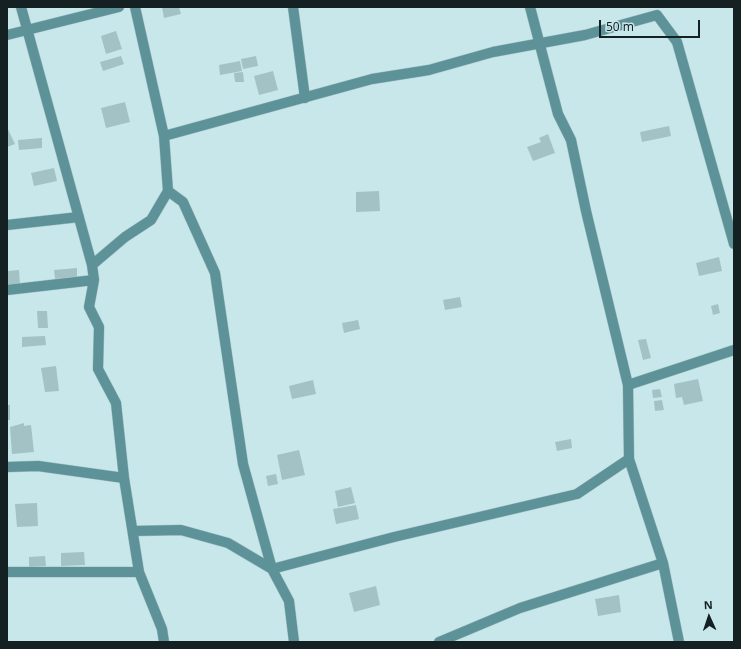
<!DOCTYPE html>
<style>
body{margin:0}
#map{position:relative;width:741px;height:649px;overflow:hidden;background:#c8e7eb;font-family:"Noto Sans",sans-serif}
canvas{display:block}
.frame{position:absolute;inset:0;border:8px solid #152022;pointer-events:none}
.north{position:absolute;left:689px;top:597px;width:40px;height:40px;-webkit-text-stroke:3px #c8e7eb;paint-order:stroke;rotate:357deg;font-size:11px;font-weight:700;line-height:16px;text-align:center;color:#152022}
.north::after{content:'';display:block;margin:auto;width:14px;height:18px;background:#152022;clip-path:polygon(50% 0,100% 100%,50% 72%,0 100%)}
.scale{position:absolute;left:599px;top:20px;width:101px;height:18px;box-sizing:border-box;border:2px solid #152022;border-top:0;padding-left:5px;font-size:12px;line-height:14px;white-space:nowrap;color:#152022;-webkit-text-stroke:3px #c8e7eb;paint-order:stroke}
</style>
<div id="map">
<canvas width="741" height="649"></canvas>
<div class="frame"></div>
<div class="north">N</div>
<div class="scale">50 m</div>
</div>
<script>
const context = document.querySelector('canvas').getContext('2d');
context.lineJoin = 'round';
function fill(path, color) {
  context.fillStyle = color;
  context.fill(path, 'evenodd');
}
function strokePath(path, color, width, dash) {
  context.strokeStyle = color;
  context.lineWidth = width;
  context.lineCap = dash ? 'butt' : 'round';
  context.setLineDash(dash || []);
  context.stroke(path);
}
const building = new Path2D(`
 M 162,7 L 179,7 L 181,14 L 164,18 Z
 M 116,31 L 122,49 L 106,54 L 101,36 Z
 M 121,56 L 124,64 L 103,71 L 100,62 Z
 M 256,56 L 258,66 L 243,69 L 241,59 Z
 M 240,61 L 242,71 L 220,75 L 219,65 Z
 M 273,71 L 278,90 L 259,95 L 254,76 Z
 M 243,72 L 244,82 L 235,82 L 234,73 Z
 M 125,102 L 130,122 L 106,128 L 101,108 Z
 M 669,126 L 671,136 L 642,142 L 640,132 Z
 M 7,127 L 15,144 L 7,147 Z
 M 548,134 L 555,153 L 533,161 L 527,147 L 541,142 L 539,138 Z
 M 42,138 L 42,148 L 19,150 L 18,140 Z
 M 54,168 L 57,181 L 34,186 L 31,173 Z
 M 379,191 L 380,211 L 356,212 L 356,192 Z
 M 719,257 L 722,271 L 699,276 L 696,263 Z
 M 77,268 L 77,277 L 55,279 L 54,270 Z
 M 19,270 L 20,285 L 7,287 L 7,271 Z
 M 460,297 L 462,307 L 445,310 L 443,300 Z
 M 718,304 L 720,313 L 713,315 L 711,306 Z
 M 37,311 L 47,311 L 48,328 L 38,328 Z
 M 358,320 L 360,329 L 344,333 L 342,323 Z
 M 45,336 L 46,345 L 22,347 L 22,337 Z
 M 646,339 L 651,358 L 643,360 L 638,340 Z
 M 56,366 L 59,391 L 45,392 L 41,368 Z
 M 698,379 L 703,401 L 684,405 L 682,397 L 676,398 L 674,384 Z
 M 313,380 L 316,394 L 292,399 L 289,386 Z
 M 660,389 L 662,397 L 653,398 L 652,390 Z
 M 662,400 L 664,410 L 655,411 L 654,401 Z
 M 7,405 L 10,405 L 10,420 L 7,420 Z
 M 24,423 L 24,426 L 31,425 L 34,452 L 12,454 L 10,427 Z
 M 571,439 L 572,448 L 557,451 L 555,442 Z
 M 299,450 L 305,475 L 282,480 L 277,455 Z
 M 276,474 L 278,484 L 268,486 L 266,476 Z
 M 351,487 L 355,503 L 338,507 L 335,491 Z
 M 37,503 L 38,526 L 17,527 L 15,504 Z
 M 356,505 L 359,519 L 336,524 L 333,509 Z
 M 84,552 L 85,565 L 61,566 L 61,553 Z
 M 45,556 L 46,566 L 29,567 L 29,557 Z
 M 376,586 L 380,605 L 354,612 L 349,593 Z
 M 619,595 L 621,612 L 598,616 L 595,599 Z`);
const pedestrian = new Path2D(`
 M 293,7 L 305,98`);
const minor = new Path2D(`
 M 21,7 L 92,265 L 94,280 L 89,307 L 99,327 L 98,369 L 116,403 L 124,478 L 139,572 L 162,629 L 164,642
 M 530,7 L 558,114 L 571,140 L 586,211 L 628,385 L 629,459 L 663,563 L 679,642
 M 7,35 L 119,7
 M 164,136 L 372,79 L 429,70 L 493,52 L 585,35 L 657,15 L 677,42 L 734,244
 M 168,191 L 183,202 L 215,273 L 243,464 L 272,569 L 289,601 L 294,642
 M 7,225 L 79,217
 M 92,265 L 125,237 L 151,220 L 168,191 L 164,136 L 135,7
 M 7,290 L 94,280
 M 628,385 L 734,350
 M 7,467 L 38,466 L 124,478
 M 133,531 L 181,530 L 228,543 L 272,569 L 394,537 L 577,494 L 629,459
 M 7,572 L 139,572
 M 439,642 L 520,608 L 663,563`);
fill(building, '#a3c2c5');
strokePath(pedestrian, '#a8c3c7', 11);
strokePath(minor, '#a8c3c7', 11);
strokePath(pedestrian, '#5d9398', 10);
strokePath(minor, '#5d9398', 10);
</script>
